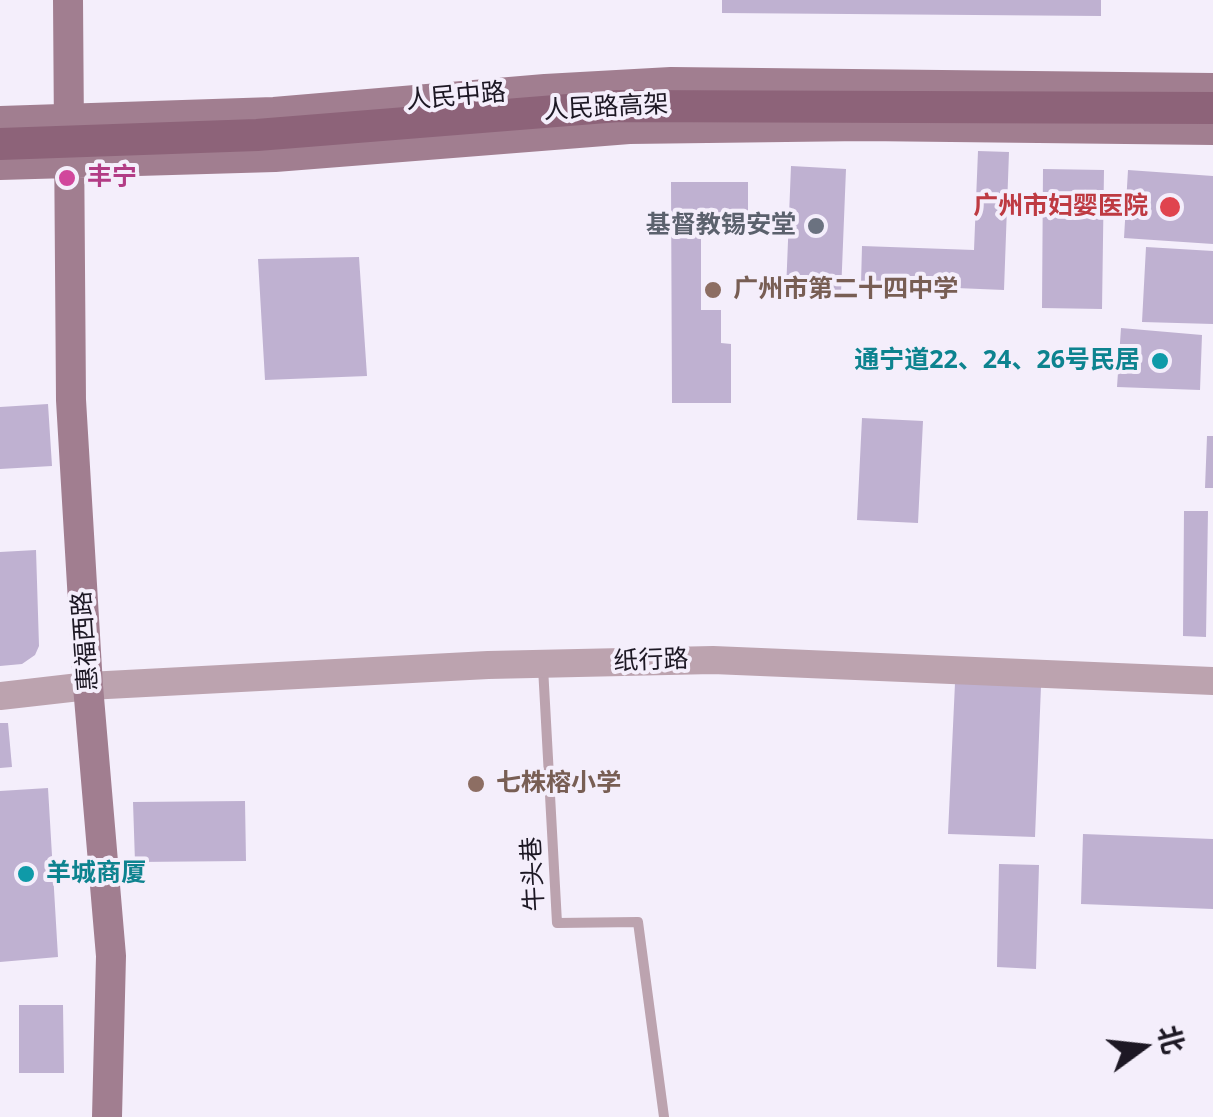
<!DOCTYPE html>
<meta charset="utf-8">
<style>
body{margin:0}
#map{position:relative;width:1213px;height:1117px;overflow:hidden;background:#f4eefb;font-family:"Open Sans","Noto Sans SC",sans-serif}
canvas{display:block}
.north{position:absolute;left:1093px;top:997px;width:100px;height:100px;-webkit-text-stroke:8px #f4eefb;paint-order:stroke;rotate:75deg;font-size:28px;font-weight:700;line-height:40px;text-align:center;color:#1d1824}
.north::after{content:'';display:block;margin:auto;width:35px;height:45px;background:#1d1824;clip-path:polygon(50% 0,100% 100%,50% 72%,0 100%)}
</style>
<div id="map">
<canvas width="1213" height="1117"></canvas>
<div class="north">北</div>
</div>
<script>
const context = document.querySelector('canvas').getContext('2d');
context.lineJoin = 'round';
function fill(path, color) {
  context.fillStyle = color;
  context.fill(path, 'evenodd');
}
function strokePath(path, color, width, dash) {
  context.strokeStyle = color;
  context.lineWidth = width;
  context.lineCap = dash ? 'butt' : 'round';
  context.setLineDash(dash || []);
  context.stroke(path);
}
function drawText(font, color, halo, rows, align = 'center') {
  context.font = font + ' "Open Sans","Noto Sans SC",sans-serif';
  context.lineWidth = 8;
  context.setLineDash([]);
  context.textBaseline = 'middle';
  context.strokeStyle = halo;
  context.fillStyle = color;
  for (const [text, x, y, turn = 0] of rows) {
    context.save();
    context.translate(x, y);
    context.rotate((+turn || 0) * Math.PI / 180);
    context.textAlign = isNaN(turn) ? turn : align;
    if (halo) context.strokeText(text, 0, 0);
    context.fillText(text, 0, 0);
    context.restore();
  }
}
const building = new Path2D(`
 M 722,0 L 1101,0 L 1101,16 L 722,13 Z
 M 978,151 L 1009,152 L 1004,290 L 861,284 L 862,246 L 974,250 Z
 M 791,166 L 846,169 L 841,293 L 786,291 Z
 M 1043,169 L 1104,170 L 1102,309 L 1042,308 Z
 M 1128,170 L 1213,176 L 1213,244 L 1124,238 Z
 M 671,182 L 748,182 L 748,226 L 701,226 L 701,310 L 721,310 L 721,343 L 731,344 L 731,403 L 672,403 Z
 M 1146,247 L 1213,251 L 1213,324 L 1142,322 Z
 M 359,257 L 367,376 L 265,380 L 258,259 Z
 M 1121,328 L 1202,335 L 1200,390 L 1117,387 Z
 M 48,404 L 52,466 L 0,469 L 0,407 Z
 M 862,418 L 923,421 L 918,523 L 857,520 Z
 M 1207,436 L 1213,436 L 1213,488 L 1205,488 Z
 M 1184,511 L 1208,511 L 1206,637 L 1183,636 Z
 M 36,550 L 39,646 L 35,655 L 22,664 L 0,666 L 0,552 Z
 M 955,683 L 1041,686 L 1035,837 L 948,834 Z
 M 0,723 L 8,723 L 12,767 L 0,768 Z
 M 48,788 L 58,957 L 0,962 L 0,791 Z
 M 245,801 L 246,861 L 135,862 L 133,802 Z
 M 1083,834 L 1213,839 L 1213,909 L 1081,904 Z
 M 999,864 L 1039,865 L 1036,969 L 997,967 Z
 M 19,1005 L 63,1005 L 64,1073 L 19,1073 Z`);
const service = new Path2D(`
 M 543,667 L 557,923 L 638,922 L 664,1117`);
const tertiary = new Path2D(`
 M 0,696 L 88,686 L 488,665 L 713,660 L 1213,681`);
const secondary = new Path2D(`
 M 68,0 L 71,400 L 88,686 L 111,956 L 107,1117
 M 0,121 L 274,112 L 545,89 L 671,82 L 1213,88
 M 0,165 L 275,157 L 629,129 L 864,126 L 1213,130`);
const primaryBridge = new Path2D(`
 M 0,144 L 257,135 L 618,106 L 1213,108`);
const markers = [
 [67,178,10,"#d1479c"],
 [1170,207,12,"#e0444e"],
 [816,226,10,"#6b7280"],
 [713,290,10,"#8d6e63"],
 [1160,361,10,"#0f9aa8"],
 [476,784,10,"#8d6e63"],
 [26,874,10,"#0f9aa8"]
];
const streetNames = [
 ["人民中路",456,97,-5],
 ["人民路高架",606,108,-3],
 ["惠福西路",86,641,-94],
 ["纸行路",651,661,-2],
 ["牛头巷",534,874,-93]
];
const hotelNames = [
 ["丰宁",87,178]
];
const healthNames = [
 ["广州市妇婴医院",1148,207]
];
const worshipNames = [
 ["基督教锡安堂",796,226]
];
const educationNames = [
 ["广州市第二十四中学",733,290],
 ["七株榕小学",496,784]
];
const cultureNames = [
 ["通宁道22、24、26号民居",1140,361],
 ["羊城商厦",46,874,"left"]
];
fill(building, '#bfb1d1');
strokePath(service, '#bca3af', 10);
strokePath(tertiary, '#bca3af', 28);
strokePath(secondary, '#a17e90', 30);
strokePath(primaryBridge, '#8d6379', 32);
for (const [x, y, r, color] of markers) {
  const dot = new Path2D();
  dot.arc(x, y, r, 0, 2 * Math.PI);
  context.fillStyle = color;
  context.fill(dot);
  strokePath(dot, '#f4eefb', 4);
}
drawText('25px', '#1d1824', '#f4eefb', streetNames);
drawText('bold 25px', '#b23c85', '#f4eefb', hotelNames, 'left');
drawText('bold 25px', '#be3a42', '#f4eefb', healthNames, 'right');
drawText('bold 25px', '#5b616d', '#f4eefb', worshipNames, 'right');
drawText('bold 25px', '#785e54', '#f4eefb', educationNames, 'left');
drawText('bold 25px', '#0d838f', '#f4eefb', cultureNames, 'right');
</script>
